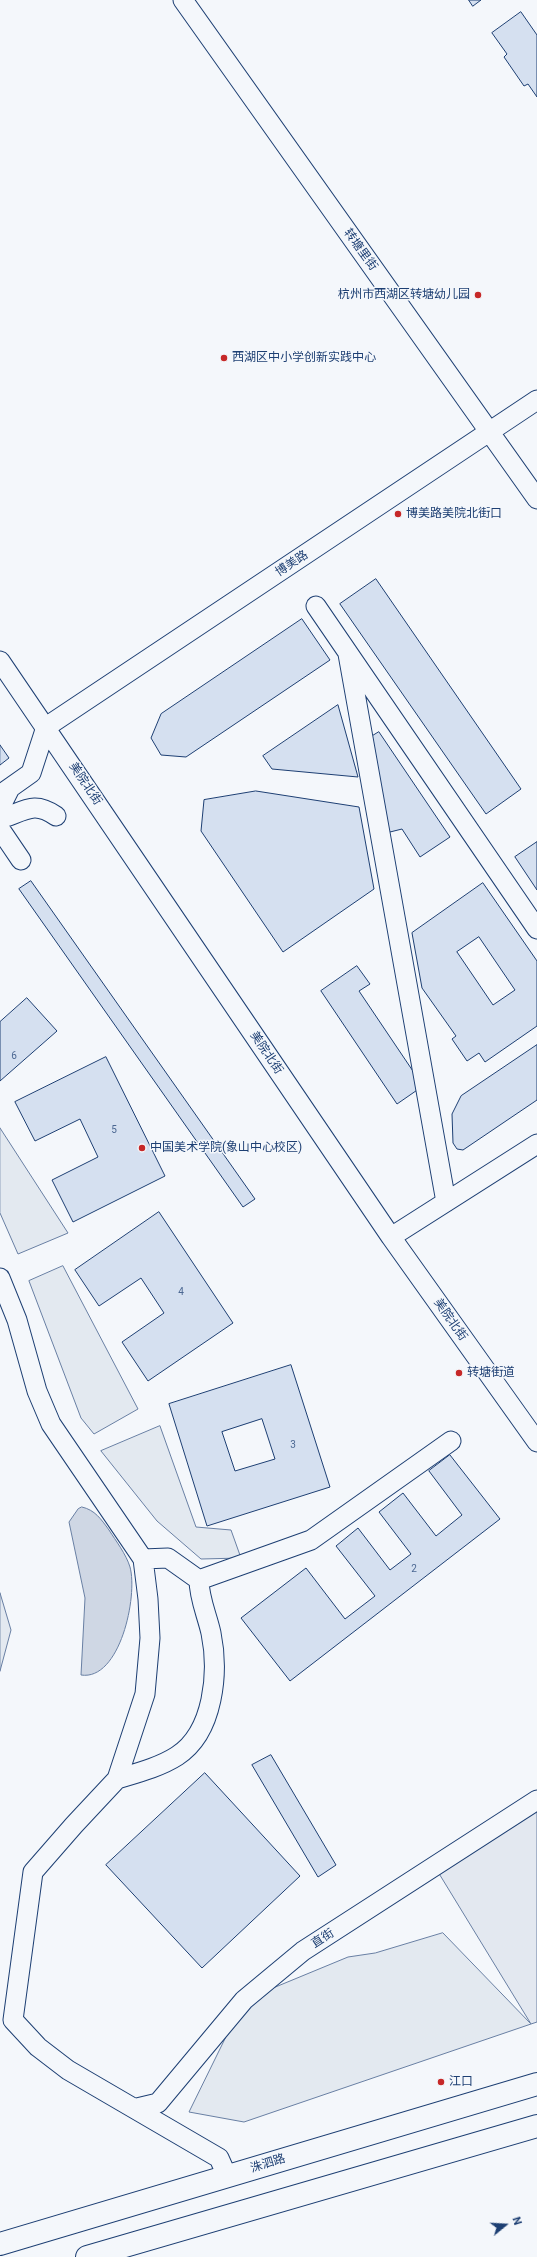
<!DOCTYPE html>
<meta charset="utf-8">
<style>
body{margin:0}
#map{position:relative;width:537px;height:2257px;overflow:hidden;background:#f4f7fb;font-family:Roboto,sans-serif}
canvas{display:block}
.north{position:absolute;left:485px;top:2205px;width:40px;height:40px;-webkit-text-stroke:3px #f4f7fb;paint-order:stroke;rotate:72deg;font-size:11px;font-weight:700;line-height:16px;text-align:center;color:#1d3f73}
.north::after{content:'';display:block;margin:auto;width:14px;height:18px;background:#1d3f73;clip-path:polygon(50% 0,100% 100%,50% 72%,0 100%)}
</style>
<div id="map">
<canvas width="537" height="2257"></canvas>
<div class="north">N</div>
</div>
<script>
const context = document.querySelector('canvas').getContext('2d');
context.lineJoin = 'round';
function fill(path, color) {
  context.fillStyle = color;
  context.fill(path, 'evenodd');
}
function strokePath(path, color, width, dash) {
  context.strokeStyle = color;
  context.lineWidth = width;
  context.lineCap = dash ? 'butt' : 'round';
  context.setLineDash(dash || []);
  context.stroke(path);
}
function drawText(font, color, halo, rows, align = 'center') {
  context.font = font + ' Roboto,"Noto Sans SC",sans-serif';
  context.lineWidth = 3;
  context.setLineDash([]);
  context.textBaseline = 'middle';
  context.strokeStyle = halo;
  context.fillStyle = color;
  for (const [text, x, y, turn = 0] of rows) {
    context.save();
    context.translate(x, y);
    context.rotate((+turn || 0) * Math.PI / 180);
    context.textAlign = isNaN(turn) ? turn : align;
    if (halo) context.strokeText(text, 0, 0);
    context.fillText(text, 0, 0);
    context.restore();
  }
}
const green = new Path2D(`
 M 0,1128 L 68,1233 L 18,1254 L 0,1213 Z
 M 63,1266 L 138,1409 L 94,1434 L 81,1418 L 29,1281 Z
 M 160,1426 L 196,1527 L 231,1530 L 241,1558 L 201,1559 L 157,1521 L 101,1451 Z
 M 0,1593 L 11,1630 L 0,1671 Z
 M 443,1933 L 531,2024 L 244,2122 L 189,2112 L 244,2000 L 348,1957 L 375,1953 Z`);
const parking = new Path2D(`
 M 537,1811 L 537,2022 L 531,2024 L 435,1867 Z`);
const water = new Path2D(`
 M 82,1507 C 95,1510 101,1519 109,1530 C 116,1541 126,1554 130,1567 C 138,1596 120,1681 81,1675 L 85,1598 L 69,1522 L 78,1509 Z`);
const building = new Path2D(`
 M 469,0 L 481,0 L 473,6 Z
 M 521,12 L 537,35 L 537,97 L 528,84 L 524,86 L 504,57 L 507,54 L 492,33 Z
 M 376,579 L 521,789 L 486,814 L 340,604 Z
 M 302,619 L 330,660 L 186,757 L 161,755 L 151,738 L 161,714 Z
 M 338,705 L 358,777 L 272,769 L 263,756 Z
 M 379,732 L 450,837 L 420,857 L 402,829 L 386,833 L 366,740 Z
 M 0,745 L 9,758 L 0,765 Z
 M 256,791 L 359,807 L 374,889 L 283,952 L 201,831 L 204,800 Z
 M 537,842 L 537,890 L 515,857 Z
 M 31,881 L 255,1199 L 243,1207 L 19,889 Z
 M 483,883 L 537,961 L 537,1026 L 485,1062 L 479,1053 L 467,1061 L 452,1039 L 456,1036 L 422,988 L 412,933 ZM 479,937 L 515,990 L 493,1005 L 457,952 Z
 M 357,966 L 370,984 L 359,991 L 423,1086 L 397,1104 L 321,991 Z
 M 27,998 L 57,1031 L 0,1081 L 0,1022 Z
 M 537,1045 L 537,1100 L 463,1150 L 457,1149 L 453,1143 L 452,1114 L 461,1096 Z
 M 106,1057 L 165,1176 L 73,1222 L 52,1180 L 98,1157 L 80,1119 L 35,1141 L 15,1102 Z
 M 159,1212 L 233,1323 L 148,1381 L 122,1342 L 164,1313 L 141,1278 L 99,1306 L 75,1270 Z
 M 291,1365 L 330,1487 L 207,1526 L 169,1404 ZM 262,1419 L 275,1459 L 235,1471 L 222,1432 Z
 M 450,1455 L 500,1519 L 290,1681 L 241,1618 L 306,1568 L 345,1619 L 375,1596 L 336,1546 L 358,1528 L 390,1570 L 411,1554 L 379,1512 L 403,1493 L 436,1536 L 462,1515 L 429,1471 Z
 M 271,1755 L 336,1865 L 318,1877 L 252,1765 Z
 M 205,1773 L 300,1876 L 202,1968 L 106,1865 Z`);
const minor = new Path2D(`
 M 183,0 L 537,499
 M 316,606 L 537,929
 M 348,654 L 446,1202
 M 0,661 L 391,1237 L 537,1442
 M 10,788 L 1,806 L 9,816 C 29,808 37,803 56,816
 M 0,795 L 31,773 L 46,727 L 537,400
 M 0,829 L 21,860
 M 391,1237 L 537,1144
 M 0,1278 L 17,1320 L 37,1391 L 51,1424 L 143,1559 L 148,1599 L 150,1638 L 145,1694 L 117,1779 L 74,1825 L 33,1872 L 13,2020 L 38,2047 L 68,2070 L 219,2158 L 227,2176
 M 199,1580 L 311,1540 L 451,1441
 M 117,1779 C 137,1773 160,1767 177,1756 C 214,1732 219,1672 211,1633 C 207,1615 199,1598 199,1580 L 168,1558 L 143,1559
 M 137,2108 L 158,2103 L 244,2000 L 303,1951 L 537,1800`);
const major = new Path2D(`
 M 0,2244 L 537,2084
 M 87,2257 L 537,2126`);
const markers = [
 [478,295,4,"#c62828"],
 [224,358,4,"#c62828"],
 [398,514,4,"#c62828"],
 [142,1148,4,"#c62828"],
 [459,1373,4,"#c62828"],
 [441,2082,4,"#c62828"]
];
const numberNames = [
 ["6",14,1056],
 ["5",114,1130],
 ["4",181,1292],
 ["3",293,1445],
 ["2",414,1569]
];
const streetNames = [
 ["转塘里街",360,250,54],
 ["博美路",292,564,-34],
 ["美院北街",85,784,56],
 ["美院北街",266,1053,56],
 ["美院北街",450,1320,55],
 ["直街",323,1939,-33],
 ["洙泗路",268,2164,-17]
];
const poiNames = [
 ["杭州市西湖区转塘幼儿园",470,295,"right"],
 ["西湖区中小学创新实践中心",232,358],
 ["博美路美院北街口",406,514],
 ["中国美术学院(象山中心校区)",150,1148],
 ["转塘街道",467,1373],
 ["江口",449,2082]
];
fill(green, '#e3e9f0');
strokePath(green, '#687fa3', 1);
fill(parking, '#e3e8f0');
strokePath(parking, '#687fa3', 1);
fill(water, '#cfd7e4');
strokePath(water, '#687fa3', 1);
fill(building, '#d5e0f0');
strokePath(building, '#1d3f73', 1);
strokePath(minor, '#1d3f73', 21);
strokePath(major, '#1d3f73', 24);
strokePath(minor, '#f4f7fb', 19);
strokePath(major, '#f4f7fb', 22);
for (const [x, y, r, color] of markers) {
  const dot = new Path2D();
  dot.arc(x, y, r, 0, 2 * Math.PI);
  context.fillStyle = color;
  context.fill(dot);
  strokePath(dot, '#f4f7fb', 1.5);
}
drawText('10px', '#4b6792', null, numberNames);
drawText('12px', '#1d3f73', '#f4f7fb', streetNames);
drawText('12px', '#1d3f73', '#f4f7fb', poiNames, 'left');
</script>
